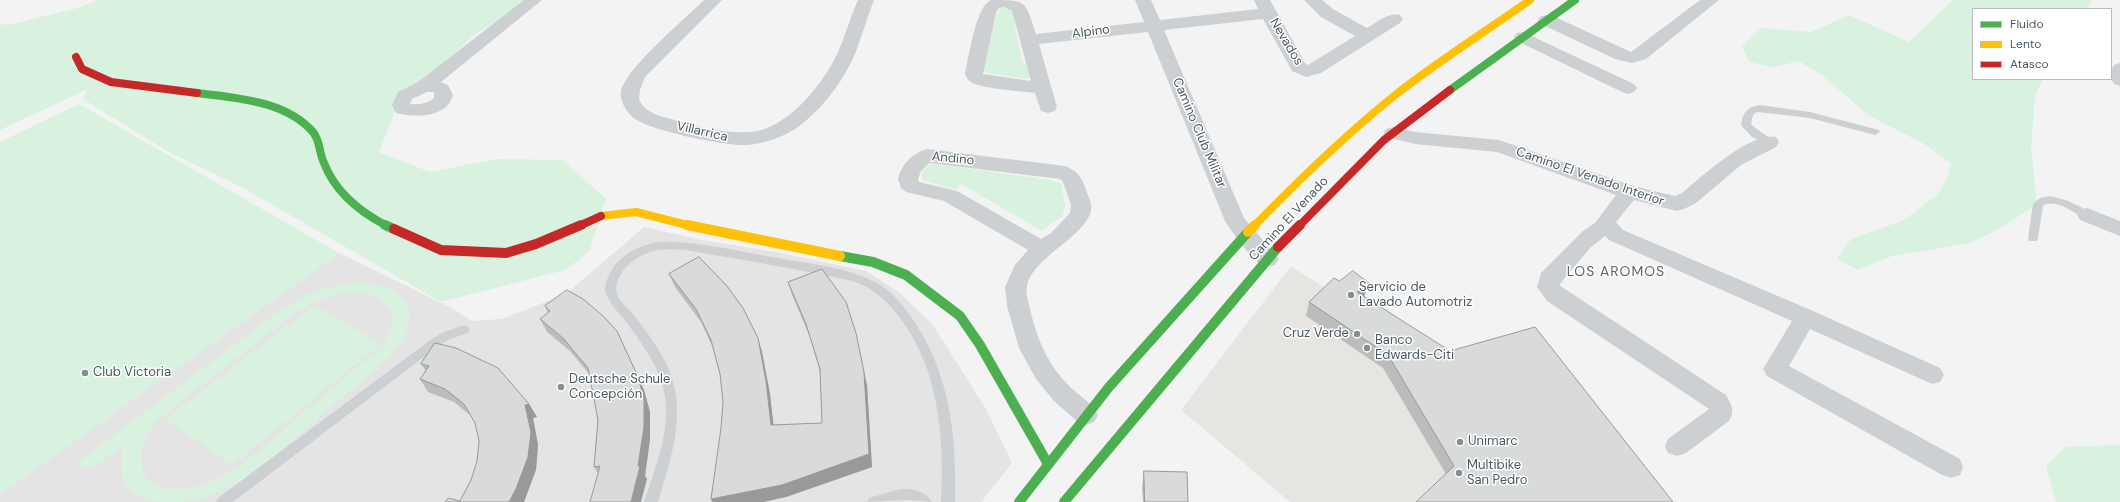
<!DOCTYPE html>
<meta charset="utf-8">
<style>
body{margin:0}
#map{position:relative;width:2120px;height:502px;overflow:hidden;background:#f3f3f3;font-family:"DM Sans",sans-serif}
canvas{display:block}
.legend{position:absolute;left:1972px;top:8px;width:140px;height:72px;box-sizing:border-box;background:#fff;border:1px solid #b6bcc0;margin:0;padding:5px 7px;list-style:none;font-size:12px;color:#495861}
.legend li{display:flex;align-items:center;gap:8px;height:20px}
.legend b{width:20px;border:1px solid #b6bcc0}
</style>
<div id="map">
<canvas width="2120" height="502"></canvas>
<ul class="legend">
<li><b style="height:5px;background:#4caf50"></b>Fluido</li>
<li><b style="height:5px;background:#ffc107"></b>Lento</li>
<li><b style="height:5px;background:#c62828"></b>Atasco</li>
</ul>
</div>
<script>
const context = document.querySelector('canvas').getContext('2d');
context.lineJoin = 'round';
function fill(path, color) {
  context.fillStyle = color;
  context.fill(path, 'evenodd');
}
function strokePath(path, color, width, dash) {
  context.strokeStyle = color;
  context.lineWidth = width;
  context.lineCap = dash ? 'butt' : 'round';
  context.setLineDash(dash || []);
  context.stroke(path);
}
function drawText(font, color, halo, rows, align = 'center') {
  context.font = font + ' "DM Sans",sans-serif';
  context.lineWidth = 3;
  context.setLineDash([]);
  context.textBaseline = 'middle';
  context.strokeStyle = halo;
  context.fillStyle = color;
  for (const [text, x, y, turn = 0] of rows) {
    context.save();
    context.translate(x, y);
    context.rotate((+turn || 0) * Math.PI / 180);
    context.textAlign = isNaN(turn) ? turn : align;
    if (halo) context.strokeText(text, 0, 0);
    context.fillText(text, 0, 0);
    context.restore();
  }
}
const commercial = new Path2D(`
 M 1291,266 L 1445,365 L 1654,502 L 1290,502 L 1181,410 Z`);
const education = new Path2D(`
 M 644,227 L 702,240 L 776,252 L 866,271 L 900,293 L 933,325 L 957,363 L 987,411 L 1012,463 L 981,502 L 0,502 L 0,494 L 339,253 L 450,307 L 472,321 L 502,319 L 566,294 Z`);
const green = new Path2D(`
 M 99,0 L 532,0 L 475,34 L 397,106 L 379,152 L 430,172 L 496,159 L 563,160 L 606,199 L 589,252 L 565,270 L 441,302 L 243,188 L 167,151 L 83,99 L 88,89 L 0,130 L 0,24 L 8,25 L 74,9 Z
 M 1953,0 L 2091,0 L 2088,9 L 1973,9 L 1973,79 L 2043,79 L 2035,96 L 2031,148 L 2037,204 L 2001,228 L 1971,243 L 1892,256 L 1858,270 L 1837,259 L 1851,239 L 1904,220 L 1938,194 L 1948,176 L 1951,163 L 1924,144 L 1868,115 L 1824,77 L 1799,61 L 1773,67 L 1749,62 L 1742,46 L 1761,28 L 1811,32 L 1849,15 L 1909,42 Z
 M 1002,8 L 1014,11 L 1019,21 L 1014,23 L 1023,63 L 1030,63 L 1031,76 L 1027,79 L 987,73 L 983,69 L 996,15 Z
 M 79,104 L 339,253 L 0,494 L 0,142 Z
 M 935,164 L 1051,180 L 1061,184 L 1065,205 L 1063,215 L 1042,231 L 961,184 L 956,190 L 922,180 L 921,175 L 926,166 Z
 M 352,282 C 392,283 427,302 400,345 C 396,352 389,357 384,363 C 359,384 334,405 309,426 C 269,461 228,502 172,502 C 163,502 156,502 148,500 C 118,491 120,472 122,447 L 90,470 L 78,462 L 283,308 L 315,291 ZM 357,292 L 373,295 L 390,308 C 394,324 391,333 382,346 L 248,460 C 230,473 210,485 188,488 C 148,494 132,472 146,436 C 149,430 155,424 159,419 L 293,314 L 325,298 L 341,293 Z
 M 315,305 L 381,344 L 232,465 L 165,419 Z
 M 2120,445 L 2120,502 L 2056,502 L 2046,466 L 2065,447 Z`);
const lane = new Path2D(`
 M 1760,105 L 1810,112 L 1879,130 L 1880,132 L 1875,135 L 1810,118 L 1757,112 L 1753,115 L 1751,124 C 1758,131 1769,136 1774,142 L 1769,145 L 1752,137 L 1741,125 C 1743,112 1747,107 1760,105 Z
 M 2050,196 L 2066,200 L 2091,212 L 2092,215 L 2087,219 C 2074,215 2058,197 2043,206 L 2038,238 L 2037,241 L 2029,241 L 2028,238 L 2033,204 L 2040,198 Z
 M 658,242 C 691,240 738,251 772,257 C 805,263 848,267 877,283 C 892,291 902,304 911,317 C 950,371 957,437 955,502 L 941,502 C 945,433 938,354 886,302 C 877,293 867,286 855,282 C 843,278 831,277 818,274 C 788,268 757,262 726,257 C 705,254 681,247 659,250 C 644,252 627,262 620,276 C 617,281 615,288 617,294 C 620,302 628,308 633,314 C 645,329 656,344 665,361 C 689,407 672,456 658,502 L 644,502 C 656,466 673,425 663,387 C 656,361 639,340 624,319 C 617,311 610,304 606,294 C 604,289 606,282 608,277 C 617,256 637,246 658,242 Z
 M 464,325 L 468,327 L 470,330 L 468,333 L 450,339 L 437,347 L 233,502 L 216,502 L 218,498 L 429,341 L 442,333 Z
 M 900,489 C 911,488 926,491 932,502 L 907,500 L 867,502 L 869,498 Z`);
const street = new Path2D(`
 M 524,0 L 542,0 L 441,82 L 448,85 L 453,95 C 447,118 415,118 396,113 L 392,105 L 398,92 L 418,82 ZM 427,92 L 434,92 L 434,98 C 427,104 419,105 410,104 L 412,99 Z
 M 704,0 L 722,0 L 645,77 L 640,90 L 639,99 C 645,116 671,118 686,123 C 709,129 734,135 758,131 C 790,124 824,83 837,54 C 845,37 850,18 858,0 L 874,0 C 867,18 862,36 855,54 C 843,82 820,112 795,129 C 780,138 764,144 746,145 C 724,146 653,131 635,119 C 627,113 619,101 621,91 C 627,67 685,19 704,0 Z
 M 991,0 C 1027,0 1025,0 1036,34 L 1144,22 L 1135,0 L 1151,0 L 1160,20 L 1258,9 L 1254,0 L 1270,0 L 1305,63 L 1308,65 L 1355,36 L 1321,17 L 1304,0 L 1322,0 L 1333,9 L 1367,28 C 1377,22 1388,12 1400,15 L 1403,19 L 1400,23 L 1321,73 L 1306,77 L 1292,71 L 1263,19 L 1164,30 L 1244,218 L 1279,259 L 1275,265 C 1270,266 1265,268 1260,264 C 1251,258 1231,231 1225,221 L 1148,32 L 1039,44 L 1057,107 L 1055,111 L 1048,113 L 1041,111 L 1035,93 C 1020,91 980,89 969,81 C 967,79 966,76 965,73 C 969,57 976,5 991,0 ZM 1004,7 L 1012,11 L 1031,81 L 983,74 L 996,13 L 999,8 Z
 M 1700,0 L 1719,0 L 1646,59 L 1632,63 L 1615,59 L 1541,24 L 1538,20 L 1541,16 L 1547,15 L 1553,16 L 1631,52 Z
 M 1523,32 L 1634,84 L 1637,88 L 1634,92 L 1628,94 L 1622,92 L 1517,41 L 1514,37 L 1517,33 Z
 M 2120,63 L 2120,86 L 2114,84 C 2110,78 2110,71 2114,65 Z
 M 1393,127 L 1415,132 L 1499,140 L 1633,186 L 1675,196 L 1682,193 C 1701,177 1751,131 1776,137 L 1779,142 L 1776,147 L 1741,165 L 1696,203 L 1684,209 L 1677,211 L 1634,200 L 1616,222 L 1623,230 L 1813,311 L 1940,368 L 1944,375 L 1940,382 L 1932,384 L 1810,329 L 1789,366 L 1960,459 L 1963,467 L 1960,475 L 1951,478 L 1942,475 L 1767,376 L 1763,369 L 1792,321 L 1609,240 L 1605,236 L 1590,248 L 1559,285 L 1726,395 C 1732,405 1735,411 1729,421 L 1686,453 L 1677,456 L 1668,453 L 1665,446 L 1668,439 L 1709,409 L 1547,301 L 1537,287 L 1541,273 L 1583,231 L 1595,223 L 1616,195 L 1497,152 L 1415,144 L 1386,137 L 1384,133 L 1386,129 Z
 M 927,149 L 1065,166 C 1076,170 1081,176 1085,187 C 1087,193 1090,199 1091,204 C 1096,232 1033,255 1027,286 C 1025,295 1029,304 1031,313 C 1038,342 1049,366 1070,387 C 1080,396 1092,403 1098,415 L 1094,422 L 1086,425 L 1078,422 L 1054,401 L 1036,379 L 1019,348 L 1007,306 L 1005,287 L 1015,265 L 1028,250 L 944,201 L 906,192 L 901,188 L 898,179 C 902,163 912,154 927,149 ZM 929,163 L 1060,179 L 1063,182 L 1071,205 L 1070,213 L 1051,233 L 1041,239 L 957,191 L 919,182 L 918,179 L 921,171 Z
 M 2087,208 L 2120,221 L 2120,236 L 2080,220 L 2077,215 L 2080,210 Z`);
const fastFar1 = new Path2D(`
 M 1450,90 L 1575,0
 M 197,93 C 235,98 285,100 313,132 C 320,140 319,153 324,163 C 335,192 360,212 387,226`);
const fast = new Path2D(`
 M 385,225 L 394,229
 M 840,256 L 873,262 L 906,275 L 960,316 L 980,345 L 1048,464
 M 1019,502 L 1109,387 L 1248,232
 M 1064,502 L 1278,247`);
const slowFar1 = new Path2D(`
 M 601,216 L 636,212 L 691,226
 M 1254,226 C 1299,180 1344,136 1394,96 C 1437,62 1485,32 1530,0`);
const slow = new Path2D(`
 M 687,225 L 840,256
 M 1248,232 L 1255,225`);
const jamFar1 = new Path2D(`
 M 76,57 L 82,69 L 111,82 L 197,93
 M 579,226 L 601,216
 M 1299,226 L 1384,140 L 1450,90`);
const jam = new Path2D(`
 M 394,229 L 441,250 L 506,253 L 536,244 L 581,225
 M 1278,247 L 1300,225`);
const wall = new Path2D(`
 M 669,274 L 758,338 L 762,352 L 770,394 L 773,425 L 822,423 L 820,372 L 810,337 L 792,295 L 788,282 L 867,385 L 872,467 L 786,497 L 721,428 L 723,402 L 720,374 L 713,348 L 701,322 L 675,287 Z
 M 1339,281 L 1364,297 L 1673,502 L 1446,474 L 1383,368 L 1306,316 L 1309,302 Z
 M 545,306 L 644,390 L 650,412 L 650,439 L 645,476 L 647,479 L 598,473 L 594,467 L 598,420 L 590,375 L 570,351 L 547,332 L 540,319 L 548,313 Z
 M 435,343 L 529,404 L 537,417 L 533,418 L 538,445 L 536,470 L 460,501 L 471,480 L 477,461 L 479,441 L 475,423 L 471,416 L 454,402 L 428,392 L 420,379 L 426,371 L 421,364 Z
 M 1144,471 L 1188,502 L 1143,502 L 1142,488 Z`);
const shadedWall = new Path2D(`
 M 1369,283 L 1364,297 L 1357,292 Z
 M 617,331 L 644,390 L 650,412 L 650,439 L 645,476 L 647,479 L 641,502 L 631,502 L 638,466 Z
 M 856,333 L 867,385 L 872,467 L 786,497 L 764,502 L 712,502 L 711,499 L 782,485 L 864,372 Z
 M 758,338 L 762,352 L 770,394 L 775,438 L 771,425 Z
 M 529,404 L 537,417 L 533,418 L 538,445 L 536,470 L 524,502 L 509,502 L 525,405 Z`);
const building = new Path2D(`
 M 699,257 L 727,286 L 743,308 L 758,338 L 766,381 L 771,425 L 822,423 L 820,369 L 806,324 L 788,282 L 822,269 L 846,302 L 856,333 L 864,372 L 869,454 L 782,485 L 711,499 L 721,428 L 723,402 L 720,374 L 711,340 L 696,309 L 669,274 Z
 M 1353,271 L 1369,283 L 1357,292 L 1450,351 L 1535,327 L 1673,502 L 1416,502 L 1454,466 L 1388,355 L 1309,302 L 1334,278 L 1339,281 Z
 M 567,290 L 583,299 L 603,316 L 617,331 L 638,377 L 644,399 L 644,427 L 638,466 L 640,466 L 631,502 L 590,502 L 600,466 L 594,467 L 598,420 L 588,368 L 563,338 L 540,319 L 550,311 L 545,306 Z
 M 435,343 L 456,348 L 498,368 L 529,404 L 525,405 L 531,432 L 528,457 L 516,489 L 509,502 L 445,502 L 448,498 L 460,501 L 471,480 L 477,461 L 479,441 L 475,423 L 464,404 L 445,389 L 420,379 L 429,366 L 421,364 Z
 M 1144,471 L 1187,472 L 1188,502 L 1145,502 Z`);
const markers = [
 [1351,295,4,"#848e94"],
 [1357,334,4,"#848e94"],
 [1367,348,4,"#848e94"],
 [85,373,4,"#848e94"],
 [561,387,4,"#848e94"],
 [1460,442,4,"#848e94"],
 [1459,473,4,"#848e94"]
];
const streetNames = [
 ["Alpino",1091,32,-7],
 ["Nevados",1286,42,59],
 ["Villarrica",702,132,13],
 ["Camino Club Militar",1199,133,67],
 ["Andino",953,159,6],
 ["Camino El Venado Interior",1590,177,19],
 ["Camino El Venado",1289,219,-47]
];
const poiNames = [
 ["Servicio de",1359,288],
 ["Lavado Automotriz",1359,303],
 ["Cruz Verde",1349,334,"right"],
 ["Banco",1375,341],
 ["Edwards-Citi",1375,356],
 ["Club Victoria",93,373],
 ["Deutsche Schule",569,380],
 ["Concepción",569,395],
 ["Unimarc",1468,442],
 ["Multibike",1467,466],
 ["San Pedro",1467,481]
];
const neighbourhoodNames = [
 ["LOS AROMOS",1616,272]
];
fill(commercial, '#e6e5e2');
fill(education, '#e5e4e5');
fill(green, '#d8f2df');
fill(lane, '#cdd0d2');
fill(street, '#cdd0d2');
strokePath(fastFar1, '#4caf50', 8);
strokePath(fast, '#4caf50', 10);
strokePath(slowFar1, '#ffc107', 8);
strokePath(slow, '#ffc107', 10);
strokePath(jamFar1, '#c62828', 8);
strokePath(jam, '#c62828', 10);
fill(wall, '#bbbcbc');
fill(shadedWall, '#989999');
fill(building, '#d9dbdb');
strokePath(building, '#989999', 1);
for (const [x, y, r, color] of markers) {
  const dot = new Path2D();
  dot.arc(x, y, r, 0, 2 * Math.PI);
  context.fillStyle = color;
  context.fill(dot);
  strokePath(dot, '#fff', 1.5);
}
drawText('13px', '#495861', '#fff', streetNames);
drawText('13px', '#495861', '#fff', poiNames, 'left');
context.letterSpacing = '1px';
drawText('14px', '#5e6367', '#fff', neighbourhoodNames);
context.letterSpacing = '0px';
</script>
